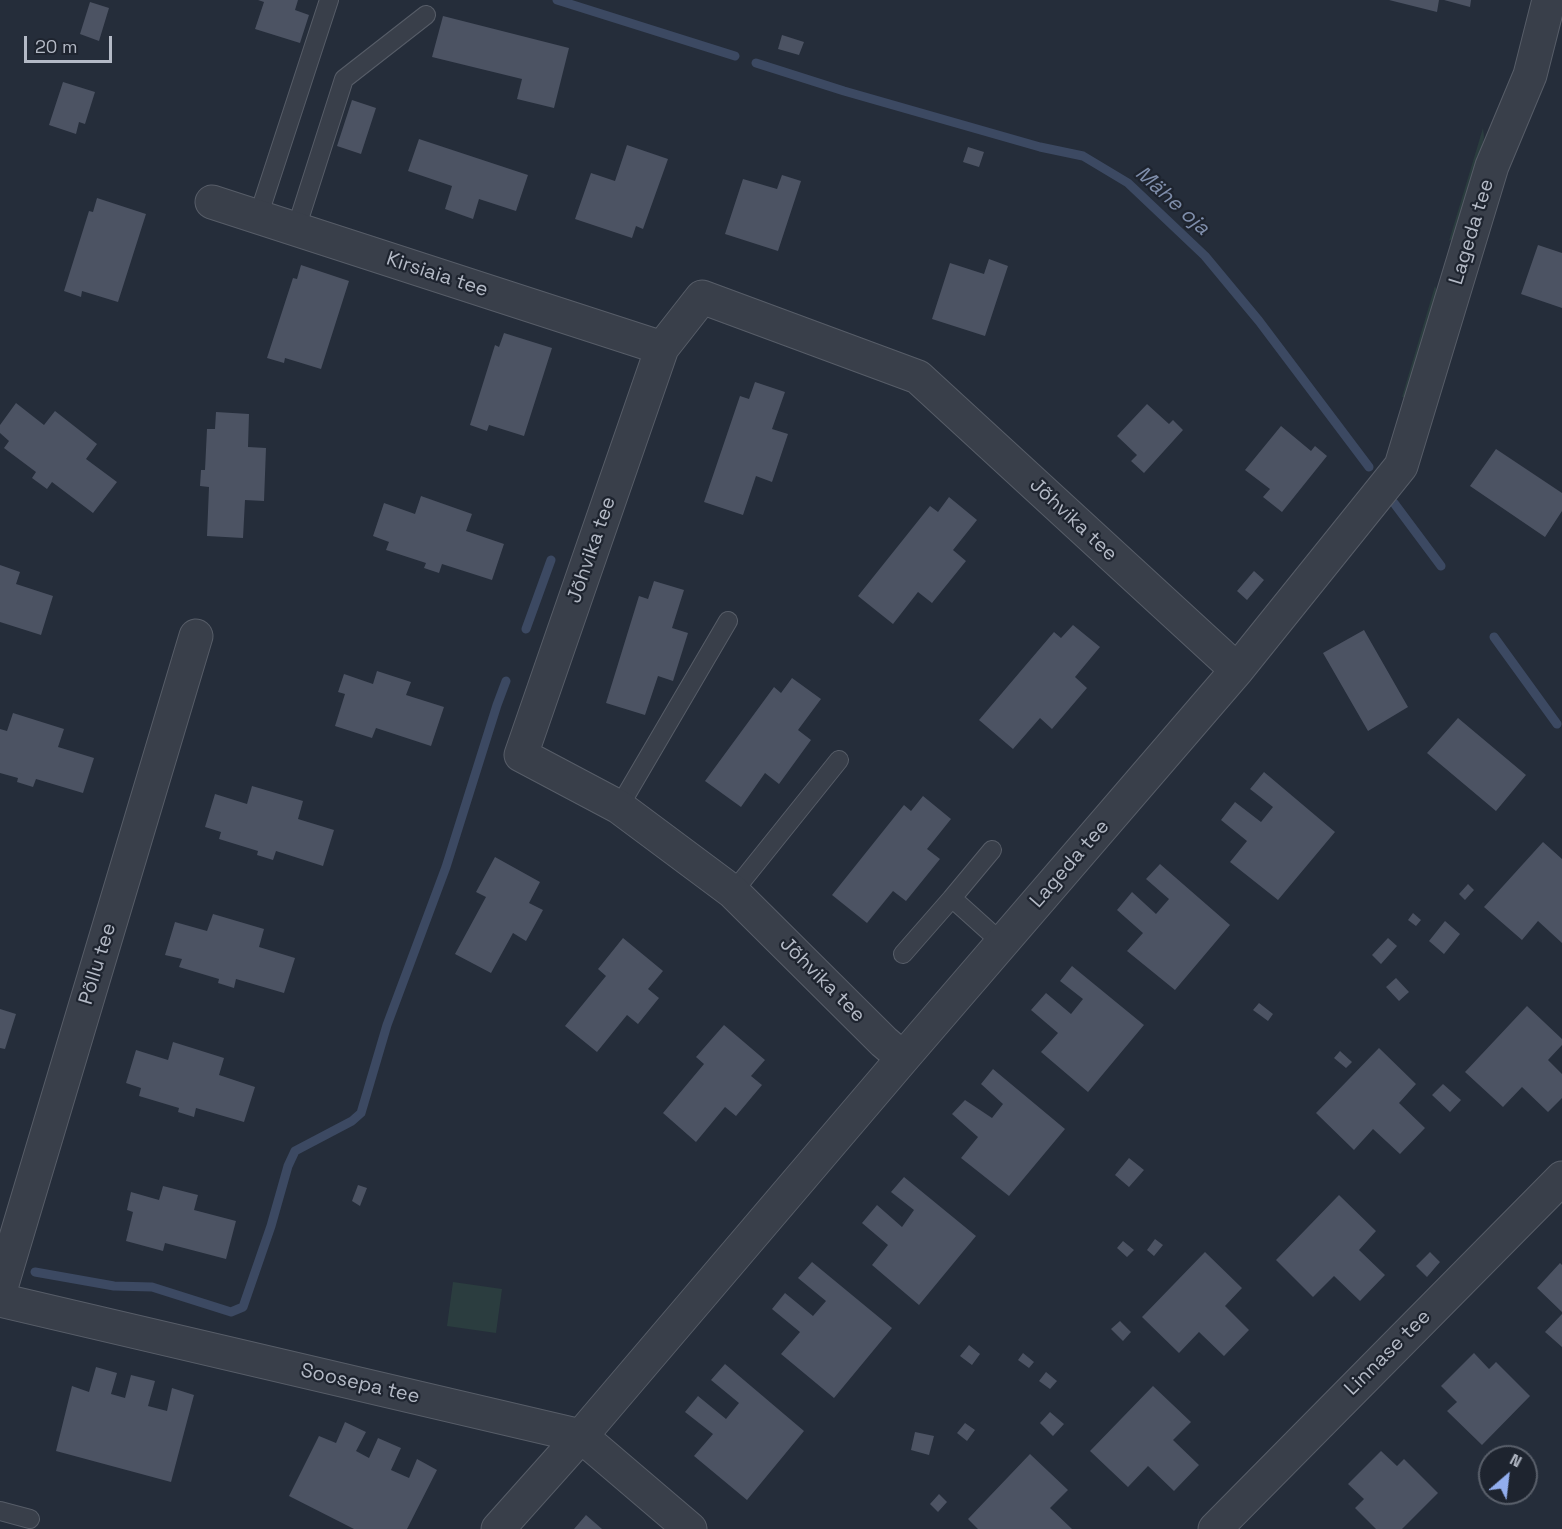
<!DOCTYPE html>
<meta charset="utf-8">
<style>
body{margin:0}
#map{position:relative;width:1562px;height:1529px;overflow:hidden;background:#252d3a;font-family:"Space Grotesk",sans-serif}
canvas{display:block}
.north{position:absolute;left:1478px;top:1445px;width:60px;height:60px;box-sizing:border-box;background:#1e242f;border:2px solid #5a606b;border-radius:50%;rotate:28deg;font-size:16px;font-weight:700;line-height:24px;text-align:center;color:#b4bac6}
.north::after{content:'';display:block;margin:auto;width:21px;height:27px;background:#92aeee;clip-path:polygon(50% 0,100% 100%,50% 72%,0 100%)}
.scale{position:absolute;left:24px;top:36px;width:88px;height:27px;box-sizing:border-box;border:3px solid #b4bac6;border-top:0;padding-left:8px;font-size:18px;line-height:21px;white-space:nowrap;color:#b4bac6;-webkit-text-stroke:4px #1e242f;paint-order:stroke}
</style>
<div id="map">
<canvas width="1562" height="1529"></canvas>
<div class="north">N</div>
<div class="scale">20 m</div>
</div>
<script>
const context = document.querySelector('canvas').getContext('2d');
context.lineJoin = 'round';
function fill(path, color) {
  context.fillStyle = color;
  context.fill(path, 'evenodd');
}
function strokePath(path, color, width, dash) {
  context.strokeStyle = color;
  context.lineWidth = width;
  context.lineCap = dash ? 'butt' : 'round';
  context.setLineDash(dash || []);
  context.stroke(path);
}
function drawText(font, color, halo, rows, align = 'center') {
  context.font = font + ' "Space Grotesk",sans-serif';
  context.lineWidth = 4.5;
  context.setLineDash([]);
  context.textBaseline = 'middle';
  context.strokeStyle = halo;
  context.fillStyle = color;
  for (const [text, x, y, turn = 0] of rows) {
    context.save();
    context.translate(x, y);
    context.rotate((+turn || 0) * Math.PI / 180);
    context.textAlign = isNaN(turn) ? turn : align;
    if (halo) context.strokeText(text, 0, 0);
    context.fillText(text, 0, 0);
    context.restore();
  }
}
const green = new Path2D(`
 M 1483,128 L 1484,137 L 1480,158 L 1458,236 L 1449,241 Z
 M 1435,286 L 1439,296 L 1408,397 L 1402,397 Z
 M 453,1282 L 502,1289 L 496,1333 L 447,1326 Z`);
const stream = new Path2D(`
 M 557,0 L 735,56
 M 756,63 L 844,91 L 1040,147 L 1083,156 L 1128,183 L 1205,256 L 1259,321 L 1369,467
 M 1394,503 L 1441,566
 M 526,629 L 551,560
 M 1494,637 L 1557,724
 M 35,1272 L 114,1286 L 152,1287 L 231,1312 L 243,1307 L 271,1226 L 288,1166 L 295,1151 L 352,1121 L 361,1113 L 387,1025 L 446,867 L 497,705 L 506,681`);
const building = new Path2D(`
 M 258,0 L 298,0 L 295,10 L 309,15 L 300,43 L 255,29 L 264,2 Z
 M 1389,0 L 1439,0 L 1437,12 Z
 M 1444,0 L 1471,0 L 1470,7 Z
 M 90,2 L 109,8 L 99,41 L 80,34 Z
 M 443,16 L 569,48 L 554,108 L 517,99 L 522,79 L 432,57 Z
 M 782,35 L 804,42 L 799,55 L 778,49 Z
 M 63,82 L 95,92 L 85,124 L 79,122 L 76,134 L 49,125 Z
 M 352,100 L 376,108 L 361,154 L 337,146 Z
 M 419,139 L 528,175 L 516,211 L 479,199 L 473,219 L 445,209 L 452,186 L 408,171 Z
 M 627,145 L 668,159 L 643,229 L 636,226 L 632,238 L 575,219 L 591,173 L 615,181 Z
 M 968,147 L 984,152 L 979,167 L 963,162 Z
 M 782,175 L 801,181 L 778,251 L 725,234 L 743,179 L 777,189 Z
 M 97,198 L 146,214 L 118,302 L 82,291 L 81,297 L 64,291 L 89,211 L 93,212 Z
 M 1538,245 L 1562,253 L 1562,308 L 1521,294 Z
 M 989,259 L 1008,266 L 985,336 L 932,319 L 950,263 L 984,274 Z
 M 301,265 L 349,281 L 321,369 L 285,358 L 284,363 L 267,358 L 293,278 L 297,279 Z
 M 504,333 L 552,348 L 524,436 L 489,425 L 487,431 L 470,425 L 495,345 L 499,347 Z
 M 755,382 L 785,392 L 772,429 L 788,434 L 772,482 L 756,476 L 743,515 L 704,502 L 740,396 L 749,399 Z
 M 16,403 L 44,425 L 55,411 L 97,444 L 86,459 L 117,482 L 93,513 L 52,482 L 47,489 L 32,478 L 36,472 L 4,448 L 9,441 L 0,433 L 0,425 Z
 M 1147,404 L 1169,424 L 1173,420 L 1183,430 L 1144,473 L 1131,461 L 1137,455 L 1117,436 Z
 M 216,412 L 249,414 L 248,447 L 266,448 L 264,501 L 245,500 L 243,538 L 207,536 L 209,487 L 200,486 L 201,470 L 205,470 L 207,429 L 215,429 Z
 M 1281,426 L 1311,451 L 1315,446 L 1327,456 L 1282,512 L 1263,497 L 1270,489 L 1245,470 Z
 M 1496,449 L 1562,493 L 1562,511 L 1545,537 L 1470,486 Z
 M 421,496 L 472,514 L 466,531 L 504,544 L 492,580 L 442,564 L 439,573 L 424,568 L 426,563 L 386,550 L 389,542 L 373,536 L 384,503 L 415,514 Z
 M 949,497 L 977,520 L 953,550 L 966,561 L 932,603 L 918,592 L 893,624 L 858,596 L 930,506 L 938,512 Z
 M 0,565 L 20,572 L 16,584 L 53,596 L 41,635 L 0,622 Z
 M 1254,571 L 1264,580 L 1247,600 L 1237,591 Z
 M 654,581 L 684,590 L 672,628 L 688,633 L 673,681 L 658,676 L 645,715 L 606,703 L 639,596 L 648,599 Z
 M 1073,625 L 1100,647 L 1075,677 L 1087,688 L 1052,729 L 1040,718 L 1013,749 L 979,720 L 1054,632 L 1061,638 Z
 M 1364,630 L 1408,707 L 1368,731 L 1323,653 Z
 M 377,671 L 411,682 L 406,695 L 444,707 L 431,746 L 376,728 L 372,738 L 335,726 L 345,694 L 338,692 L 344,674 L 373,684 Z
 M 792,678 L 821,699 L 798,730 L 811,740 L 779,784 L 765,773 L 741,807 L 705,781 L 774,687 L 781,693 Z
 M 13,713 L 64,729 L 58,747 L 94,758 L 83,793 L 36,779 L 33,787 L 17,782 L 18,778 L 0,773 L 0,729 L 7,731 Z
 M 1458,718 L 1526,775 L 1496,811 L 1427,753 Z
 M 1264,772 L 1335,832 L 1278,900 L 1230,862 L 1247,841 L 1221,820 L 1235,802 L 1261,822 L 1273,807 L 1250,789 Z
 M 252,786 L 303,801 L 298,819 L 334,830 L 323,866 L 276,851 L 273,860 L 257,855 L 258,851 L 219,839 L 221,832 L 205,827 L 215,794 L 247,804 Z
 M 923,796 L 951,819 L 927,849 L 940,859 L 906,901 L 893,891 L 867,923 L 832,895 L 904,805 L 911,811 Z
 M 1543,842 L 1562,859 L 1562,943 L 1538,921 L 1522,940 L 1484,907 Z
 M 495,857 L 540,882 L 529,903 L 543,910 L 526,941 L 513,933 L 491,973 L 455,954 L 486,897 L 476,892 Z
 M 1160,864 L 1230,925 L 1175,990 L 1127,951 L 1143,933 L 1117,910 L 1132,892 L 1156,914 L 1169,899 L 1146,879 Z
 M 1468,884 L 1474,890 L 1465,900 L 1459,894 Z
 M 1413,913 L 1421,920 L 1416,926 L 1408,920 Z
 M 213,914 L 264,929 L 259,947 L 295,958 L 284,993 L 236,979 L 234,988 L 218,983 L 219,979 L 179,967 L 182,959 L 165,955 L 175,922 L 207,931 Z
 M 1445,921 L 1460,934 L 1444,954 L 1429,941 Z
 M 623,938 L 663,971 L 648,989 L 659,998 L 638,1024 L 627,1015 L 597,1052 L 565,1026 L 606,976 L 598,969 Z
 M 1388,938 L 1397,946 L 1381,964 L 1372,955 Z
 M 1072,966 L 1144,1025 L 1088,1092 L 1041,1052 L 1058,1033 L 1031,1010 L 1046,993 L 1071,1014 L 1083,999 L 1060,981 Z
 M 1396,978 L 1409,992 L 1399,1001 L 1386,987 Z
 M 1259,1003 L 1273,1014 L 1268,1021 L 1253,1010 Z
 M 1527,1006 L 1562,1039 L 1562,1045 L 1548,1060 L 1562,1074 L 1562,1098 L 1548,1112 L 1522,1087 L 1503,1107 L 1465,1072 Z
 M 0,1009 L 16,1014 L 5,1049 L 0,1048 Z
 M 724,1025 L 765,1060 L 751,1076 L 762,1085 L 736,1116 L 725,1107 L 696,1142 L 663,1113 L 704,1064 L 696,1057 Z
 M 173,1042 L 224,1058 L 219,1075 L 255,1087 L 244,1122 L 196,1108 L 194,1117 L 178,1112 L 179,1108 L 139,1096 L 141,1088 L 126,1083 L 136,1050 L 168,1060 Z
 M 1379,1048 L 1416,1084 L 1399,1103 L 1425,1128 L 1400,1154 L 1373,1129 L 1354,1150 L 1316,1113 Z
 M 1340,1051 L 1352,1062 L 1346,1068 L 1334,1058 Z
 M 993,1069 L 1065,1129 L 1009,1196 L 961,1158 L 978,1137 L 952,1114 L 965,1100 L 992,1118 L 1003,1104 L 981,1084 Z
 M 1443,1084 L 1461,1100 L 1450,1112 L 1432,1095 Z
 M 1129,1158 L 1144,1170 L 1129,1187 L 1115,1175 Z
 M 904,1177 L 976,1236 L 919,1305 L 872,1265 L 888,1245 L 862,1223 L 877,1205 L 902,1227 L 914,1210 L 891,1192 Z
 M 358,1185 L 367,1188 L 360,1206 L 352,1201 Z
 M 163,1186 L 198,1195 L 194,1210 L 236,1221 L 226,1259 L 165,1243 L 163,1251 L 126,1241 L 133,1212 L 127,1210 L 131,1192 L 159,1200 Z
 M 1339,1195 L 1376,1231 L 1359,1250 L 1385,1275 L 1360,1301 L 1334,1276 L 1313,1297 L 1276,1260 Z
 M 1155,1239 L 1163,1245 L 1154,1256 L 1147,1250 Z
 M 1123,1241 L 1134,1250 L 1127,1257 L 1117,1248 Z
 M 1205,1252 L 1242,1288 L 1225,1306 L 1249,1330 L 1224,1356 L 1199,1332 L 1179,1353 L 1142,1317 Z
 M 1430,1252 L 1440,1262 L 1427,1277 L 1416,1266 Z
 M 812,1262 L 892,1328 L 834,1398 L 781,1354 L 800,1332 L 772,1309 L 785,1293 L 813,1316 L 826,1301 L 798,1278 Z
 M 1560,1263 L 1562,1265 L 1562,1312 L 1537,1288 Z
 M 1562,1314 L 1562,1347 L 1545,1332 Z
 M 1120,1321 L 1131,1332 L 1123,1341 L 1111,1329 Z
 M 969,1345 L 980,1354 L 972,1365 L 960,1356 Z
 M 1023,1353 L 1034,1362 L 1029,1368 L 1018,1360 Z
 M 1474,1353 L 1489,1369 L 1496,1362 L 1530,1396 L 1482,1445 L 1447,1411 L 1457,1402 L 1441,1386 Z
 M 725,1364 L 804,1431 L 747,1500 L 694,1456 L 713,1434 L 685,1412 L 698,1396 L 726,1419 L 739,1403 L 711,1380 Z
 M 96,1367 L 117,1373 L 111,1394 L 125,1398 L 131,1375 L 155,1381 L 148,1406 L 167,1411 L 172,1388 L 194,1395 L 171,1482 L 56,1451 L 72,1386 L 89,1392 Z
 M 1046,1372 L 1057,1381 L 1050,1389 L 1039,1381 Z
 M 1153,1386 L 1191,1422 L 1173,1440 L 1199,1465 L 1174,1491 L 1148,1466 L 1128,1487 L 1090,1451 Z
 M 1050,1412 L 1064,1424 L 1053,1436 L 1040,1423 Z
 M 345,1422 L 366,1432 L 356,1451 L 369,1458 L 378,1438 L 401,1448 L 391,1470 L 409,1478 L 417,1459 L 437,1470 L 407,1529 L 354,1529 L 289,1496 L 319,1436 L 336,1443 Z
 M 965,1423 L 975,1430 L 967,1441 L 957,1433 Z
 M 915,1432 L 934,1436 L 929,1455 L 911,1450 Z
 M 1381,1451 L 1397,1466 L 1404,1459 L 1438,1493 L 1402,1529 L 1376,1529 L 1355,1508 L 1364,1499 L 1348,1484 Z
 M 1030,1454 L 1068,1490 L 1050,1508 L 1072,1529 L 978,1529 L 968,1519 Z
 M 939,1494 L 947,1502 L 938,1512 L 930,1504 Z
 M 586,1515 L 602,1529 L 574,1529 Z`);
const lane = new Path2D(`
 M 258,217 L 329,0
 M 296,229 L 344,79 L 426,15
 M 619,807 L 728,621
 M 733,892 L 839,760
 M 952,898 L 992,850
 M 903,954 L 952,898 L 1002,943
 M 0,1511 L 30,1519`);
const street = new Path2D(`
 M 212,202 L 662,348
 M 903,1058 L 884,1042 L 733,892 L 619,807 L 521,755 L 662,348 L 702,297 L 918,377 L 1237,670
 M 0,1291 L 196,636
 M 0,1300 L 581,1436 L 690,1529
 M 498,1529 L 581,1436 L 903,1058 L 1237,670 L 1401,466 L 1492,166 L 1530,75 L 1549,0
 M 1215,1529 L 1562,1178`);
const streetNames = [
 ["Lageda tee",1472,232,-73],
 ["Kirsiaia tee",437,275,18],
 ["Jõhvika tee",1073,520,43],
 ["Jõhvika tee",592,550,-71],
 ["Lageda tee",1070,864,-49],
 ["Põllu tee",98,964,-73],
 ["Jõhvika tee",822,980,45],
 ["Linnase tee",1388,1353,-45],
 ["Soosepa tee",360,1384,13]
];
const waterNames = [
 ["Mähe oja",1172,201,42]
];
fill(green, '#2b3d3f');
strokePath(stream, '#3c4962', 9);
fill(building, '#4c5363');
strokePath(lane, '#575d68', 20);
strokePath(street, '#575d68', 35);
strokePath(lane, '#393f4a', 18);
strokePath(street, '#393f4a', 33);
drawText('20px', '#b4bac6', '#1e242f', streetNames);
drawText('italic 21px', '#7f8eab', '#1e242f', waterNames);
</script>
